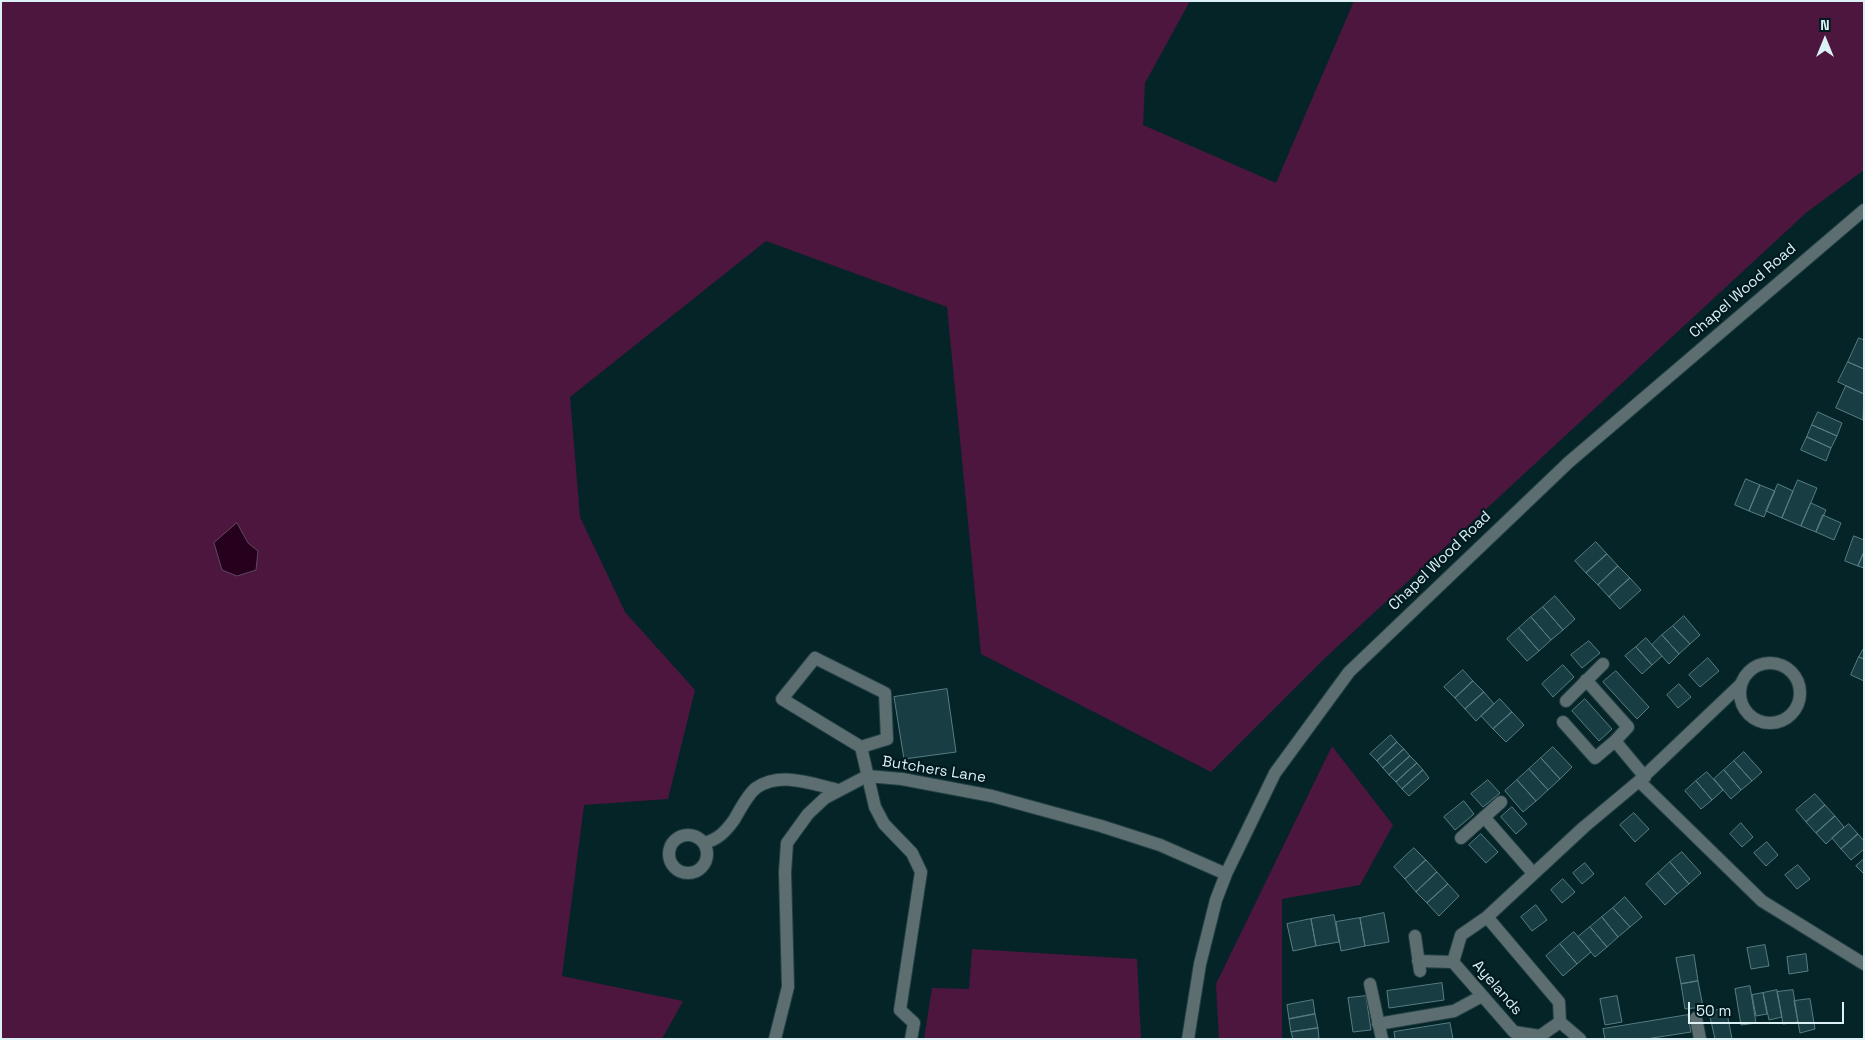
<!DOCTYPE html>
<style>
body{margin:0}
#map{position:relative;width:1865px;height:1040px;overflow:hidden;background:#052428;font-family:"Space Grotesk",sans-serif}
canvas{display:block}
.frame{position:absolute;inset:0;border:2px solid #dcf1f5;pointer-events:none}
.north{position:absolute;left:1800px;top:15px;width:50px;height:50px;-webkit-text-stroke:4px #001a1f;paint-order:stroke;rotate:0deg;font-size:14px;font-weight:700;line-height:20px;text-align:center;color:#dcf1f5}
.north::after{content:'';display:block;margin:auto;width:18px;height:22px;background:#dcf1f5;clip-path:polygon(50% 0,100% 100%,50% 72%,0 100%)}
.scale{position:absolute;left:1688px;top:1002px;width:156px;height:22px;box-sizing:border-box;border:2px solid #dcf1f5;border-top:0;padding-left:6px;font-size:15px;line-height:18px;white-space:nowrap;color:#dcf1f5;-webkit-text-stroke:4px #001a1f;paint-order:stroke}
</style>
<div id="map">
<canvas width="1865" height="1040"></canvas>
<div class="frame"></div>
<div class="north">N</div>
<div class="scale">50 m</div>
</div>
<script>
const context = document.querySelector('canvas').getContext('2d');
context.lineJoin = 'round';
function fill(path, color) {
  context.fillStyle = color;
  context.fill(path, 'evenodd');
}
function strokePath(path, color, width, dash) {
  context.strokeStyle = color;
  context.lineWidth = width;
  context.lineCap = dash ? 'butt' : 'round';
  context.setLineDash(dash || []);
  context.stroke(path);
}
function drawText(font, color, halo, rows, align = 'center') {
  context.font = font + ' "Space Grotesk",sans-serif';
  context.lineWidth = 4.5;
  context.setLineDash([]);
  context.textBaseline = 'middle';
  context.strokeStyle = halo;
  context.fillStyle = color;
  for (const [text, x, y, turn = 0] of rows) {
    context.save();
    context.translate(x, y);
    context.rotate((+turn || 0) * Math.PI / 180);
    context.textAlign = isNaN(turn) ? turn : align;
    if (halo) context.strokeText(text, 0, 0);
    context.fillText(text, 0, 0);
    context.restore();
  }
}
const green = new Path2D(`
 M 1,1 L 1190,1 L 1145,83 L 1143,125 L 1276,183 L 1354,1 L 1864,1 L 1864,170 L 1807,212 L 1324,659 L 1211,772 L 981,654 L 947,307 L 766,241 L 570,397 L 580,517 L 625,612 L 695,690 L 668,799 L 584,805 L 562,976 L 683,1001 L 662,1039 L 1,1039 ZM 237,524 L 248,543 L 214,543 Z
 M 1332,746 L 1393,825 L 1360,885 L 1282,899 L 1282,1039 L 1219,1039 L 1216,984 Z
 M 972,949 L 1137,959 L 1141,1039 L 924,1039 L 932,988 L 969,989 Z`);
const water = new Path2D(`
 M 237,523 L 248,543 L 258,551 L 256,570 L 237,576 L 222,570 L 214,543 Z`);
const building = new Path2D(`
 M 1859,338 L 1864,340 L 1864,369 L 1848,362 Z
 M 1848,362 L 1864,369 L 1864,394 L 1838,382 Z
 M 1846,386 L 1864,394 L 1863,420 L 1836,408 Z
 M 1818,412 L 1842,423 L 1837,436 L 1812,425 Z
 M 1812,425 L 1837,436 L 1831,448 L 1807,437 Z
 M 1807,437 L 1831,448 L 1826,461 L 1801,450 Z
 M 1746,479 L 1760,485 L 1749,511 L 1735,505 Z
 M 1798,480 L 1817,488 L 1801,526 L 1782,518 Z
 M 1778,484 L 1793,491 L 1782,518 L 1766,511 Z
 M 1760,485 L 1775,491 L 1764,517 L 1749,511 Z
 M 1811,503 L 1826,510 L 1816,532 L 1801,526 Z
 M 1823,515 L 1841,523 L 1834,540 L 1816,532 Z
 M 1854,536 L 1864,540 L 1864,552 L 1858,566 L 1845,561 Z
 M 1596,542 L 1607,554 L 1586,573 L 1575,561 Z
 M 1864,552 L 1864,568 L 1858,566 Z
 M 1607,554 L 1618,566 L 1598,585 L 1586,573 Z
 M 1618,566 L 1630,578 L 1609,597 L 1598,585 Z
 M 1630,578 L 1641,590 L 1620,609 L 1609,597 Z
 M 1555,596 L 1575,619 L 1563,630 L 1543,607 Z
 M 1543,607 L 1563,630 L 1551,640 L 1531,617 Z
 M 1684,616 L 1700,635 L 1690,644 L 1673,626 Z
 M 1531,617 L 1551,640 L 1539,651 L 1519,628 Z
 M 1673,626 L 1690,644 L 1679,654 L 1662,635 Z
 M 1519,628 L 1539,651 L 1527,661 L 1507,639 Z
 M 1662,635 L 1679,654 L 1669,664 L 1652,645 Z
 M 1646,638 L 1662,656 L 1652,665 L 1636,647 Z
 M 1589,641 L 1600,653 L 1582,668 L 1571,655 Z
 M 1636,647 L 1652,665 L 1642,674 L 1625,656 Z
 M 1864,648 L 1864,659 L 1859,657 Z
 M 1859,657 L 1864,659 L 1864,681 L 1851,675 Z
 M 1708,658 L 1719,671 L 1700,687 L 1689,675 Z
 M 1563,665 L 1574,677 L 1553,697 L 1542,684 Z
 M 1463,670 L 1473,681 L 1455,698 L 1444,687 Z
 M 1616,671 L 1649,707 L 1637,719 L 1603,682 Z
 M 1473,681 L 1484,692 L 1465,709 L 1455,698 Z
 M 1679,684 L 1691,697 L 1678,708 L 1667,695 Z
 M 947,689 L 956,752 L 904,759 L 894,697 Z
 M 1484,692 L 1494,704 L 1476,721 L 1465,709 Z
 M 1500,699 L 1512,712 L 1493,729 L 1481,716 Z
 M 1585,699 L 1612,729 L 1599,741 L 1572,711 Z
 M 1512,712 L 1524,725 L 1506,742 L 1493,729 Z
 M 1391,735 L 1397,742 L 1377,761 L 1370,754 Z
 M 1397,742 L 1404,749 L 1383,768 L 1377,761 Z
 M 1553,747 L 1572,767 L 1560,779 L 1541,758 Z
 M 1404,749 L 1410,756 L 1389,775 L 1383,768 Z
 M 1744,752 L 1762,772 L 1752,781 L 1734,761 Z
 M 1410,756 L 1417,763 L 1396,782 L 1389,775 Z
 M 1541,758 L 1560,779 L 1548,790 L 1529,769 Z
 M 1734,761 L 1752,781 L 1741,790 L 1724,770 Z
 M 1417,763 L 1423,770 L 1402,789 L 1396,782 Z
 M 1529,769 L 1548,790 L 1536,801 L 1517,780 Z
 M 1423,770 L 1429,778 L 1409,796 L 1402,789 Z
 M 1724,770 L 1741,790 L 1731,799 L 1714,779 Z
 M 1707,772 L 1723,790 L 1712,800 L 1696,781 Z
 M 1488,780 L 1500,793 L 1483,807 L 1471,794 Z
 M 1517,780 L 1536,801 L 1523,812 L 1505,791 Z
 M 1696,781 L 1712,800 L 1701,809 L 1685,791 Z
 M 1815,794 L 1825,805 L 1806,822 L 1796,810 Z
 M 1464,801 L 1474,814 L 1455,830 L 1444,817 Z
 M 1825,805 L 1835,816 L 1816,833 L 1806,822 Z
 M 1512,807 L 1527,824 L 1516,834 L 1501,817 Z
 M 1634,813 L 1649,829 L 1635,842 L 1620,825 Z
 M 1835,816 L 1844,827 L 1826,844 L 1816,833 Z
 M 1741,823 L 1753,837 L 1742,847 L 1730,834 Z
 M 1849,824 L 1858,834 L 1841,849 L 1832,838 Z
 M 1481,834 L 1498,852 L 1486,863 L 1469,845 Z
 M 1858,834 L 1864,841 L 1864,849 L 1851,860 L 1841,849 Z
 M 1767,842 L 1778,855 L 1766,866 L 1754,853 Z
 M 1414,848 L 1426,860 L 1405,879 L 1394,867 Z
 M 1682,852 L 1701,873 L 1689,884 L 1670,862 Z
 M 1864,859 L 1864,874 L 1856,866 Z
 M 1426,860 L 1437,872 L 1416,892 L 1405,879 Z
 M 1670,862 L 1689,884 L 1677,894 L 1658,873 Z
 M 1585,863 L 1594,874 L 1582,884 L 1573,873 Z
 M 1798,865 L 1810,879 L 1797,889 L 1785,875 Z
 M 1437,872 L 1448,884 L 1427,903 L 1416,892 Z
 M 1658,873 L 1677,894 L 1665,905 L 1646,884 Z
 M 1563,879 L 1575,892 L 1562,903 L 1551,890 Z
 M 1448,884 L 1459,896 L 1439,916 L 1427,903 Z
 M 1625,897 L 1642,917 L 1630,927 L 1613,908 Z
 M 1536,905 L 1547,920 L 1532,931 L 1521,917 Z
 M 1613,908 L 1630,927 L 1618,937 L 1602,917 Z
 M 1384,913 L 1389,942 L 1365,946 L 1360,918 Z
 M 1334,915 L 1339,942 L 1316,946 L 1311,919 Z
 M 1602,917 L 1618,937 L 1607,947 L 1590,927 Z
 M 1360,918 L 1365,946 L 1341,951 L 1336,922 Z
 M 1311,919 L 1316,946 L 1293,951 L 1287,924 Z
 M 1590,927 L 1607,947 L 1595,957 L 1578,937 Z
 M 1574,932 L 1591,952 L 1577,964 L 1560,944 Z
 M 1560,944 L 1577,964 L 1563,976 L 1546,956 Z
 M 1765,945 L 1769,966 L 1751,969 L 1747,948 Z
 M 1806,954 L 1808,971 L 1789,974 L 1787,957 Z
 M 1694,955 L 1698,981 L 1681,984 L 1676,958 Z
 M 1698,981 L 1703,1007 L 1685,1009 L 1681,984 Z
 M 1442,983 L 1444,1000 L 1389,1008 L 1387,991 Z
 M 1750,986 L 1756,1023 L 1741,1025 L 1735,989 Z
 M 1777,990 L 1782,1017 L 1769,1020 L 1763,993 Z
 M 1793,990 L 1798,1022 L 1783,1024 L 1777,992 Z
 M 1763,993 L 1767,1014 L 1756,1016 L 1752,995 Z
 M 1366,996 L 1371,1030 L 1353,1032 L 1348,998 Z
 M 1617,996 L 1622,1022 L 1605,1025 L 1600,999 Z
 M 1810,999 L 1815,1029 L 1800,1033 L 1794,1001 Z
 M 1313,1000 L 1315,1014 L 1289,1019 L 1287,1005 Z
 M 1726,1008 L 1732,1039 L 1715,1039 L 1709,1012 Z
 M 1315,1014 L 1318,1028 L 1291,1032 L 1289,1019 Z
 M 1688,1015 L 1691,1032 L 1646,1039 L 1605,1039 L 1603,1029 Z
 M 1450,1023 L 1453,1039 L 1395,1039 L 1394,1032 Z
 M 1318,1028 L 1319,1039 L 1293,1039 L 1291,1032 Z`);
const minor = new Path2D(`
 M1740 693a30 30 0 1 1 60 0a30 30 0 1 1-60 0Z
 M 1586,680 L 1628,727 L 1615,741 L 1645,777
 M 1566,701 L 1603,664
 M 1563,722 L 1595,758 L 1615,741
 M 861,747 L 887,739 L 885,693 L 815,658 L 782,699 L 861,747 L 875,807 L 884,824 L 912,853 L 921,872 L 900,1010 L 914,1023 L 911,1039
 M 1639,781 L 1741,684
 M 1484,817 L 1533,873
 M669 854a19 19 0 1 1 38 0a19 19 0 1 1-38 0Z
 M 1461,838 L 1501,802
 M 704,843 C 719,839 725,832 734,820 C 740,810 747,795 756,788 C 781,771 812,784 839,790
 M 1487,917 L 1559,1002 L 1560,1022 L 1540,1036 L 1514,1032 L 1453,962 L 1461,935 L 1487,917 L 1584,827 L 1639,781 L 1762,901 L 1864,964
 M 1415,936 L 1420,971
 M 1418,961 L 1453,962
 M 1370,984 L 1382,1039
 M 1696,1018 L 1700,1039
 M 1560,1022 L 1580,1039
 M 1378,1024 L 1454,1011 L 1482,996
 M 775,1039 L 788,987 L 785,872 L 787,843 L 808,814 L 825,798 L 867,776 L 902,779 L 992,796 L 1101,826 L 1160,845 L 1226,874
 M 1188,1039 L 1200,964 L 1216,900 L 1226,874 L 1275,773 L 1349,672 L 1569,462 L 1864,210`);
const streetNames = [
 ["Chapel Wood Road",1743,291,-41],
 ["Chapel Wood Road",1440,561,-44],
 ["Butchers Lane",934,770,9],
 ["Ayelands",1497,988,49]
];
fill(green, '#4c163f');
fill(water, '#26001d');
strokePath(water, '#5d485e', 1);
fill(building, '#183d42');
strokePath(building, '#567e84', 1);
strokePath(minor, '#234145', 14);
strokePath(minor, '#5d6e71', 12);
drawText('15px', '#dcf1f5', '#001a1f', streetNames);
</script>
